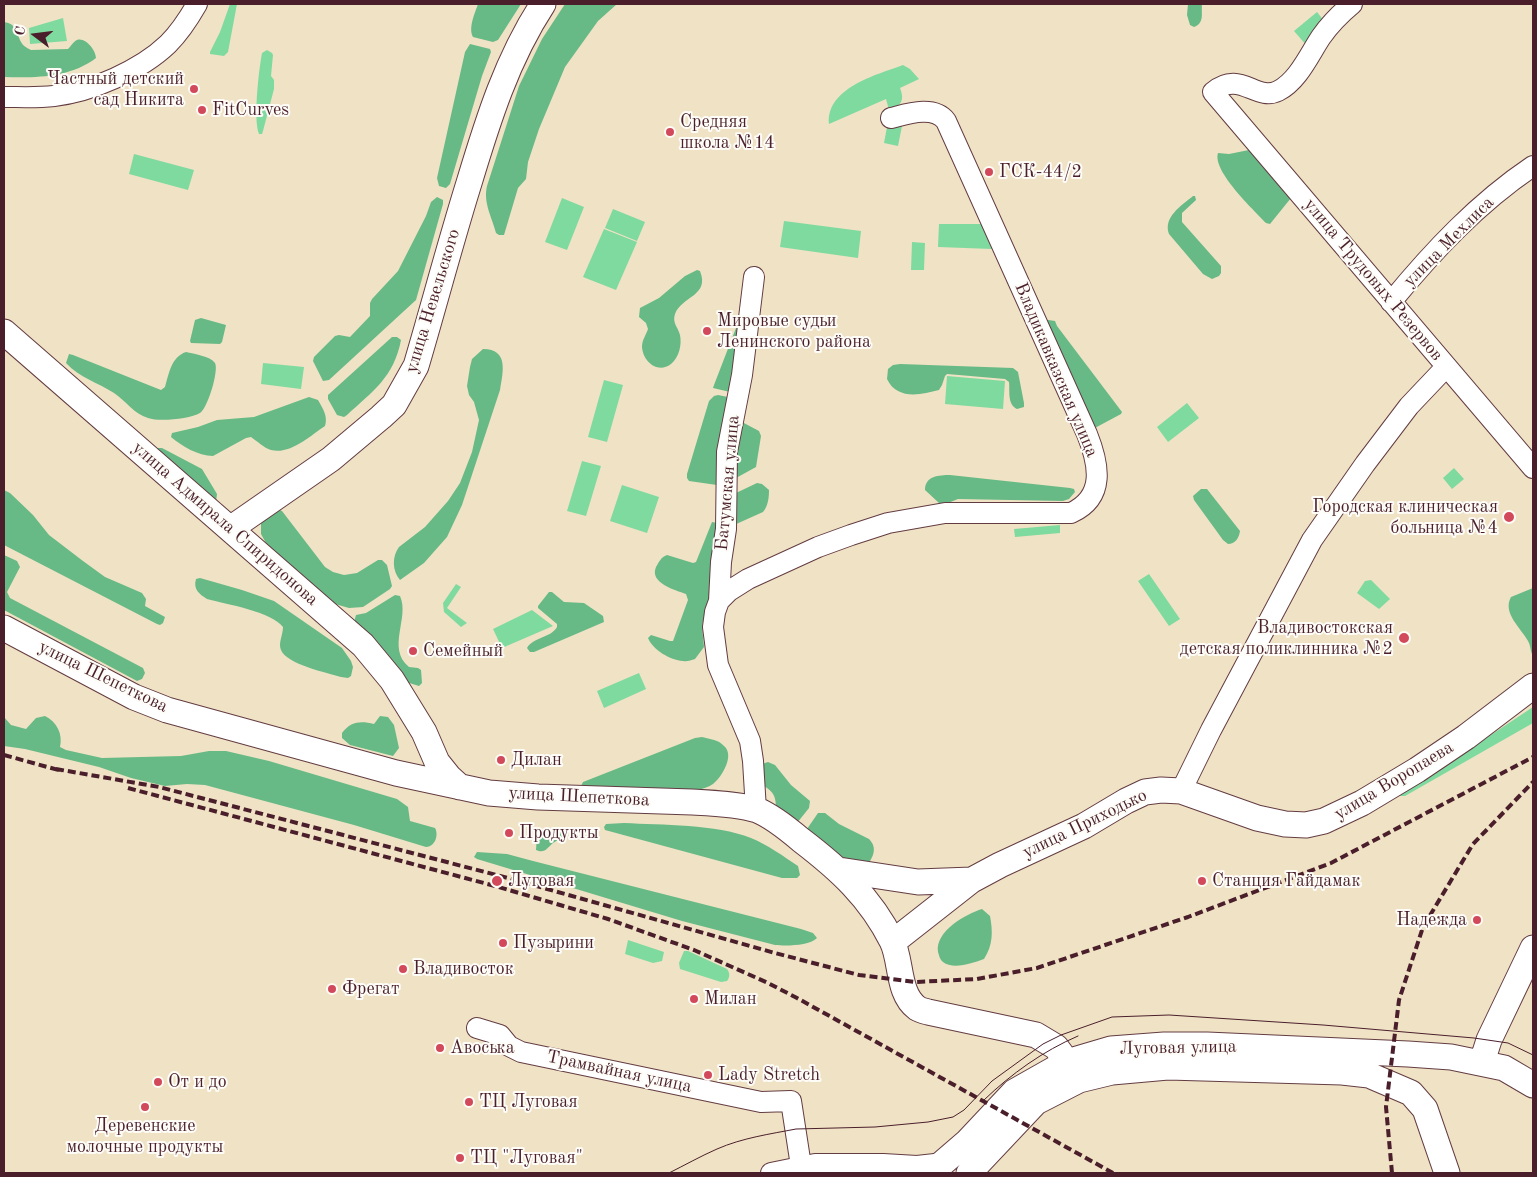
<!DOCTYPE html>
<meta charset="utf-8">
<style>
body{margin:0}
#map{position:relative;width:1537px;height:1177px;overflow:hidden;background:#f0e2c5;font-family:"Old Standard TT",serif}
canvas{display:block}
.frame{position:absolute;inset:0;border:5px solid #4a1f2b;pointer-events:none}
.north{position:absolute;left:10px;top:10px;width:50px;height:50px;-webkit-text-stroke:4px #fdfcf7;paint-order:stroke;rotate:285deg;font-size:14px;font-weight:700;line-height:20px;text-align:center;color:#4a1f2b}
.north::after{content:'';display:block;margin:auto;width:18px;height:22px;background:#4a1f2b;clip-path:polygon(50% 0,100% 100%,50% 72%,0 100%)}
</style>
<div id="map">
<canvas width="1537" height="1177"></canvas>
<div class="frame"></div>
<div class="north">С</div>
</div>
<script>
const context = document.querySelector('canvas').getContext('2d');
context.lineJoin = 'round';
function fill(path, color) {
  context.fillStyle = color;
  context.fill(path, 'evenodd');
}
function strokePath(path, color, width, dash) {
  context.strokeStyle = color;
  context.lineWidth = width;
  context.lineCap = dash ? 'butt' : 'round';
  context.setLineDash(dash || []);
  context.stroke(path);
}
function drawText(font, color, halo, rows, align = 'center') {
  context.font = font + ' "Old Standard TT",serif';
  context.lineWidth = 4;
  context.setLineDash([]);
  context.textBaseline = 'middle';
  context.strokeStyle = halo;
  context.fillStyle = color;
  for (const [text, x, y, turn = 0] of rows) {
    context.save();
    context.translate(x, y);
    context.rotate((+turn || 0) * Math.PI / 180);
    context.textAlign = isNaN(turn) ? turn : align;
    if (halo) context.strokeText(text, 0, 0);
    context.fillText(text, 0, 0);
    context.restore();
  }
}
const green = new Path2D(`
 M 230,4 L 237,4 L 228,52 L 224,56 L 210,54 L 210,52 L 220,32 Z
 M 1317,12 L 1325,22 L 1307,46 L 1294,31 Z
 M 63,18 L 67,41 L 30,44 L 29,28 Z
 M 267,50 L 272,53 L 273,55 L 271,76 L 274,80 L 274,89 L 263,131 L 262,134 L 259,134 C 253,119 259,69 262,53 Z
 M 903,65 L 910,69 L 919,79 L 900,88 C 905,101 901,106 889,110 L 886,99 L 829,124 C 826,88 876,75 903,65 Z
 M 903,121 L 898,146 L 884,143 L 887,127 Z
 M 134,154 L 194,170 L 188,190 L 129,174 Z
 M 562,198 L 584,207 L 567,250 L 545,242 Z
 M 613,209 L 645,222 L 637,241 L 605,228 Z
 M 784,221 L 861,231 L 858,258 L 780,247 Z
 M 939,224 L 982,224 L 992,249 L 938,247 Z
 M 604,229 L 637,242 L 616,290 L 583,277 Z
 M 912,242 L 925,243 L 924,270 L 911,270 Z
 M 263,363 L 304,367 L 301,389 L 261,384 Z
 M 947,376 L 1005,381 L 1003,409 L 945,404 Z
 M 604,380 L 623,385 L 607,442 L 588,437 Z
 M 1187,403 L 1199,418 L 1168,442 L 1157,427 Z
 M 582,461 L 601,466 L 586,516 L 567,511 Z
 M 1454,468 L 1464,479 L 1452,489 L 1443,478 Z
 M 622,485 L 659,497 L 647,533 L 610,521 Z
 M 1060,525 L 1060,533 L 1015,537 L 1014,529 Z
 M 1149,574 L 1180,619 L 1169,626 L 1138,581 Z
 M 1371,580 L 1390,599 L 1379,609 L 1357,593 L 1365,581 Z
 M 456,584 L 461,587 L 447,608 L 467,623 L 461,627 L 444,612 L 443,603 Z
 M 532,610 L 553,626 L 502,648 L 493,629 Z
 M 639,673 L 646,689 L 604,708 L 597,691 Z
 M 1533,707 L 1533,723 L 1405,796 L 1399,796 Z
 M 628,940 L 664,952 L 662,961 L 653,963 L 625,954 Z
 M 684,951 L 688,951 L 727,969 C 730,973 730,977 727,981 L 721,982 L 680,969 L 679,963 Z`);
const forest = new Path2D(`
 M 478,4 L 521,4 L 498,40 L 493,42 L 473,37 C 468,28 475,13 478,4 Z
 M 565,4 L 617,4 L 598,21 L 565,67 L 539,129 L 528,162 L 526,179 L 518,188 L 504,235 L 499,235 L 496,233 C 492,217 483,203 487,186 L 519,86 L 542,39 Z
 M 1188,4 L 1202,4 C 1201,13 1205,23 1194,27 L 1190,25 L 1187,15 Z
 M 4,22 C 17,24 16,32 21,42 C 23,46 27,48 31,50 L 68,49 C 71,46 74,41 77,40 C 86,37 96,51 96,58 C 70,78 34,78 4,77 Z
 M 470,44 L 490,49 L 491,52 L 482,76 L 450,184 L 446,188 L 439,186 L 437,178 L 465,52 Z
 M 1249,150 L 1291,198 L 1270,224 L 1266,223 C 1254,210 1212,171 1218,153 L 1229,154 Z
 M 1193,196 L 1195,196 L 1196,200 L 1182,213 L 1182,222 L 1221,266 L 1221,273 L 1219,276 L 1212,279 L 1203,274 L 1169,234 C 1163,217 1181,206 1193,196 Z
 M 437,197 L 443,200 L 443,204 L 416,300 L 329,380 L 323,381 L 313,361 L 314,357 L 335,336 L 339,335 L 350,337 L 370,316 L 370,303 L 372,299 L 398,271 L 426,216 L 431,202 Z
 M 697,270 L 700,271 C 710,296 682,296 675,314 C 672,323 678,327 680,335 C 682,345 679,357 671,364 C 658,374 643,362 642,347 C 642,340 646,335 648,329 L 646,323 L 639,317 L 640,308 L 659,298 L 685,276 Z
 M 741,315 L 730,392 L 713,388 L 714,385 Z
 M 201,318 L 226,325 L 222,342 L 220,344 L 191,343 L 190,341 L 195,320 Z
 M 1042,319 L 1055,321 L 1057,326 L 1122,412 L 1121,414 L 1093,429 Z
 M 392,337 L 397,337 L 401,340 C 394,377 373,391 347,415 L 344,417 L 337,415 L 328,399 L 328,395 Z
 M 483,349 C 509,349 503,372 500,390 L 462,505 L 447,537 L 424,563 L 400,580 C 392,571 392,556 399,547 L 425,527 L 448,501 L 460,483 L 472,452 L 479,420 L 474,402 L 469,395 L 467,386 L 470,367 L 472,359 Z
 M 186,352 C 194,354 210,356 215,363 C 219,370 208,408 200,413 C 190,419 159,422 148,418 C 134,414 126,401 114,393 C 97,382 80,378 66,363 L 69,354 L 73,355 L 161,390 L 165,387 C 169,374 171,357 186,352 Z
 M 900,364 L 1013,368 L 1018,372 L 1024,403 L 1024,407 L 1017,409 C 1007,404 1010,391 1009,382 L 1005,379 L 947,374 L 945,376 L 942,385 L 939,390 C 920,395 897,400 887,379 L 888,369 L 893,365 Z
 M 718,395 L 728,397 L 717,485 L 689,481 L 687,478 L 687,474 L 709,401 L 714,396 Z
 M 309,397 L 318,400 C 323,409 328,416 325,426 C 310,436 290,455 271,450 C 264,448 257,441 251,437 L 246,438 L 213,456 C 198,456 182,446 171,437 L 172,433 L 198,427 L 217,420 L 254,417 Z
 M 742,422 L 759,431 L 761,436 L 756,467 L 736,478 L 732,452 Z
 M 158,448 L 162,448 L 202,469 L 217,494 L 216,502 L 156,449 Z
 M 950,475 L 1070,488 L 1074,489 L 1075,492 L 1069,499 L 1063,501 L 958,499 L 948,503 L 939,503 L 925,490 C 925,476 939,475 950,475 Z
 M 757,483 L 762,484 L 769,490 C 769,498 768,506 763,512 L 734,525 L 736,493 Z
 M 1201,489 L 1207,489 L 1240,531 C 1239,538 1235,544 1228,544 L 1223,540 L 1194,500 L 1193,496 Z
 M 4,490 L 10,493 L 33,515 L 49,535 L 83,561 L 105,577 L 142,593 L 146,599 L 145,606 L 165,617 L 163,623 L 160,625 L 157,624 L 4,545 Z
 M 280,510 L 282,511 L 325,567 L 333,572 L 344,575 L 357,573 L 378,560 L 382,560 L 387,565 L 392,586 L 390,589 L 363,607 L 349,608 L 335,604 L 267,545 L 261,534 L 261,522 Z
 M 712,522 L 717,523 L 710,596 L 705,611 L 702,626 L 704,647 L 695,659 C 691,660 687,662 683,661 C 670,660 653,650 648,638 L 651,635 L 670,641 L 673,641 L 688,600 L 686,594 C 675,590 649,583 656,567 C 659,562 661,557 667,555 L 693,563 L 696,562 Z
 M 4,555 L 17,561 L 20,567 L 7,592 L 10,598 L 143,668 L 145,673 L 142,679 L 137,681 L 4,610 Z
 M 200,578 L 242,590 L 274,601 L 342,648 L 351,661 L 353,667 L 351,676 L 348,678 L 341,677 C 328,673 286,664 281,650 C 278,643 283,635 283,627 C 272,612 226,604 207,599 C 199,594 193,589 196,579 Z
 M 1533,588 L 1533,656 C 1530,651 1531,646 1528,641 C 1521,628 1502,613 1511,597 Z
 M 549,592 L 552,592 L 564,602 L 584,603 L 603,616 L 604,622 L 534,652 L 530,652 L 527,648 C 533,637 551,638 557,627 L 557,624 L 538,608 L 538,606 Z
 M 395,595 L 400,596 C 410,618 386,648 409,667 L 418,668 L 421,670 L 422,683 L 419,686 L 406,682 L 354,622 L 356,615 L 366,613 Z
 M 45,716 C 57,722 63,734 60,747 L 66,750 L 102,758 L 181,756 L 209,751 L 226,751 L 269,761 L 397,799 L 408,807 L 410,821 L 435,828 C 439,835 435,847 426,847 L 354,825 L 205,785 L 187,784 L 165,786 L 131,778 L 99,767 L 25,749 L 4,746 L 4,717 L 11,725 L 26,729 L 36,718 Z
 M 380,716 L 388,717 L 394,725 L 399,748 L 393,756 L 350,745 L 342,738 L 342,733 C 351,721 361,721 374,724 Z
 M 702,737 C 710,739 719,740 724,746 C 735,755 722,777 713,784 C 709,787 703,788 699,790 L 581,786 L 583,782 L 695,738 Z
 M 768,762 L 775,765 L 791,785 L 810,801 L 809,808 L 797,823 L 776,809 C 776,797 774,792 764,786 L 762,764 Z
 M 818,813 L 825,813 L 839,824 L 869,839 C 878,848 873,857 867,866 L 850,864 L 807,829 Z
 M 624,823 C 662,825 716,824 751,838 C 768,845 783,856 798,866 L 800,875 L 797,878 L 782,878 L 605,830 L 604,827 L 606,824 Z
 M 559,829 L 564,832 C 562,839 559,839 553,843 C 547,848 545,854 536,850 L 537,835 L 540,831 Z
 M 477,852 L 507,854 L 533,861 L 801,929 L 813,933 L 817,938 C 809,946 786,946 775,945 L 682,921 L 477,859 L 474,857 Z
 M 982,909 L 990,916 C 993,932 993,945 984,959 C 973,963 953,970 943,962 C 940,960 939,955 938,952 C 935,931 966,914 982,909 Z`);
const minor = new Path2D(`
 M 1352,4 C 1340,14 1330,24 1321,37 C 1309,55 1298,81 1278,91 C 1256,102 1240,69 1213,92 L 1533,468
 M 4,97 C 20,97 37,98 54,96 C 91,92 141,70 168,44 C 180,32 189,18 197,4
 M 1391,302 C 1433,251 1478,203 1533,166
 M 719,601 L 721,562 L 726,529 L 727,452 L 742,375 L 754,277
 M 1181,791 L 1211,730 L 1312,540 L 1365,464 L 1409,406 L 1446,367
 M 756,810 L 753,761 L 750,741 L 718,665 L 713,627 L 715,612 L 719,601 L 729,591 L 748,579 L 818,547 L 851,535 L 888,523 L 945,513 L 1071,513 C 1106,497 1099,464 1087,434 L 946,121 C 934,105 907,114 891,118
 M 477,1028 L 500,1035 L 509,1046 L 521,1052 L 761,1102 L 791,1101 L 801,1166
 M 771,1173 L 815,1164 L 883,1164 L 917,1166 L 944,1163`);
const major = new Path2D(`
 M 4,332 L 363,645 L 392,680 L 424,732 L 437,762 L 449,777 L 460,787
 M 230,529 L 331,459 L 381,417 L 394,405 L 416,366 C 434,305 450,244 469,183 C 488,120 507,59 543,4
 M 4,628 L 134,697 L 167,710 L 396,773 L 489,793 L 538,797 L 692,802 C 711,803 739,804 757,810 C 772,816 788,829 801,840 C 839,869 870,897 892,941 C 902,961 897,993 917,1008 C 920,1010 924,1011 928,1012 L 1036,1035 L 1056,1047 L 1067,1062
 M 839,870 L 918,882 L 972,880
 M 893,942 L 972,880 L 1000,865 L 1084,826 L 1126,801 L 1145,792 L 1161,790 L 1181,791 L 1257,818 L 1285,824 L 1306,825 L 1324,821 L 1362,803 L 1417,770 L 1466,737 L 1533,686
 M 1482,1062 L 1489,1040 L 1533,948
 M 931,1173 L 967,1142 L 1014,1092 L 1067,1062 L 1111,1049 L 1164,1045 L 1207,1045 L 1408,1054 L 1451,1057 L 1504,1068 L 1533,1085
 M 969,1173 L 1036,1102 L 1079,1080 L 1112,1072 L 1168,1067 L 1342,1072 L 1369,1075 L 1411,1093 L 1425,1109 L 1447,1173`);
const tram = new Path2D(`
 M 984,1100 C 1011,1074 1043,1051 1078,1036
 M 669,1173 C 685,1165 701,1156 717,1149 C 742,1138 770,1134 796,1129 L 875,1127 L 928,1122 L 953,1117 L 964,1110 L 992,1081 L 1043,1044 L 1061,1035 L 1112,1017 L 1169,1015 L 1323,1025 L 1474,1038 L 1508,1043 L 1533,1055`);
const rail = new Path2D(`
 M 4,755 L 62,771
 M 56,769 L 159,787 L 508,878 L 775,953 L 859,975 L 916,982 L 977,979 L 1037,968 L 1188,917 L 1331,863 L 1533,757
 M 128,788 L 495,886 L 608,919 L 694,950 L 768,983 L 797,998 L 1113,1173
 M 1392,1173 L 1386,1107 L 1399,1000 L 1423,927 L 1473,844 L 1533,782`);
const markers = [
 [194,89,5,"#d1495b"],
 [202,110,5,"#d1495b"],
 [670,132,5,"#d1495b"],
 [989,172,5,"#d1495b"],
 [707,331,5,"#d1495b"],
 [1509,517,6,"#d1495b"],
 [1404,638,6,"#d1495b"],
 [413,651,5,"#d1495b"],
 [501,760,5,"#d1495b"],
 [509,833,5,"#d1495b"],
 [497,881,6,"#d1495b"],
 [1202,881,5,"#d1495b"],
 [1477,920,5,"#d1495b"],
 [503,943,5,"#d1495b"],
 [403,969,5,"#d1495b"],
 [332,989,5,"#d1495b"],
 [694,999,5,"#d1495b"],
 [440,1048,5,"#d1495b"],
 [708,1075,5,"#d1495b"],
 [158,1082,5,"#d1495b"],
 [469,1102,5,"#d1495b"],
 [145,1107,5,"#d1495b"],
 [460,1158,5,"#d1495b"]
];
const poiNames = [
 ["Частный детский",184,79,"right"],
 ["сад Никита",184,100,"right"],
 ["FitCurves",212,110],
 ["Средняя",680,122],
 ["школа №14",680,143],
 ["ГСК-44/2",999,172],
 ["Мировые судьи",717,321],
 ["Ленинского района",717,342],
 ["Городская клиническая",1498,507,"right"],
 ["больница №4",1498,528,"right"],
 ["Владивостокская",1393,628,"right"],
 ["детская поликлинника №2",1393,649,"right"],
 ["Семейный",423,651],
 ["Дилан",511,760],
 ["Продукты",519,833],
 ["Луговая",508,881],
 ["Станция Гайдамак",1212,881],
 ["Надежда",1467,920,"right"],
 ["Пузырини",513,943],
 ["Владивосток",413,969],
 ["Фрегат",342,989],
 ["Милан",704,999],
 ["Авоська",450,1048],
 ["Lady Stretch",718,1075],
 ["От и до",168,1082],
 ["ТЦ Луговая",479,1102],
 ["Деревенские",145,1126,"center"],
 ["молочные продукты",145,1147,"center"],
 ["ТЦ \"Луговая\"",470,1158]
];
const streetNames = [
 ["улица Мехлиса",1449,242,-45],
 ["улица Трудовых Резервов",1373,280,50],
 ["улица Невельского",433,301,-73],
 ["Владикавказская улица",1056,370,67],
 ["Батумская улица",728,483,-85],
 ["улица Адмирала Спиридонова",225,524,41],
 ["улица Шепеткова",103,677,26],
 ["улица Воропаева",1394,781,-31],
 ["улица Шепеткова",579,797,3],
 ["улица Приходько",1085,824,-26],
 ["Луговая улица",1178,1048,-1],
 ["Трамвайная улица",619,1072,12]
];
fill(green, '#7fdaa0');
fill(forest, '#67ba86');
strokePath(minor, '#633c42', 22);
strokePath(major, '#633c42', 27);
strokePath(minor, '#fff', 20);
strokePath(major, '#fff', 25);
strokePath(tram, '#4a1f2b', 1);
strokePath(rail, '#4a1f2b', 4, [8, 4]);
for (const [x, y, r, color] of markers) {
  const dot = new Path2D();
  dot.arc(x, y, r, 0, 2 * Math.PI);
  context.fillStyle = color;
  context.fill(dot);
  strokePath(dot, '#fdfcf7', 2);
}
drawText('18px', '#4a1f2b', '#fdfcf7', poiNames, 'left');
drawText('18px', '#4a1f2b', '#fdfcf7', streetNames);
</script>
